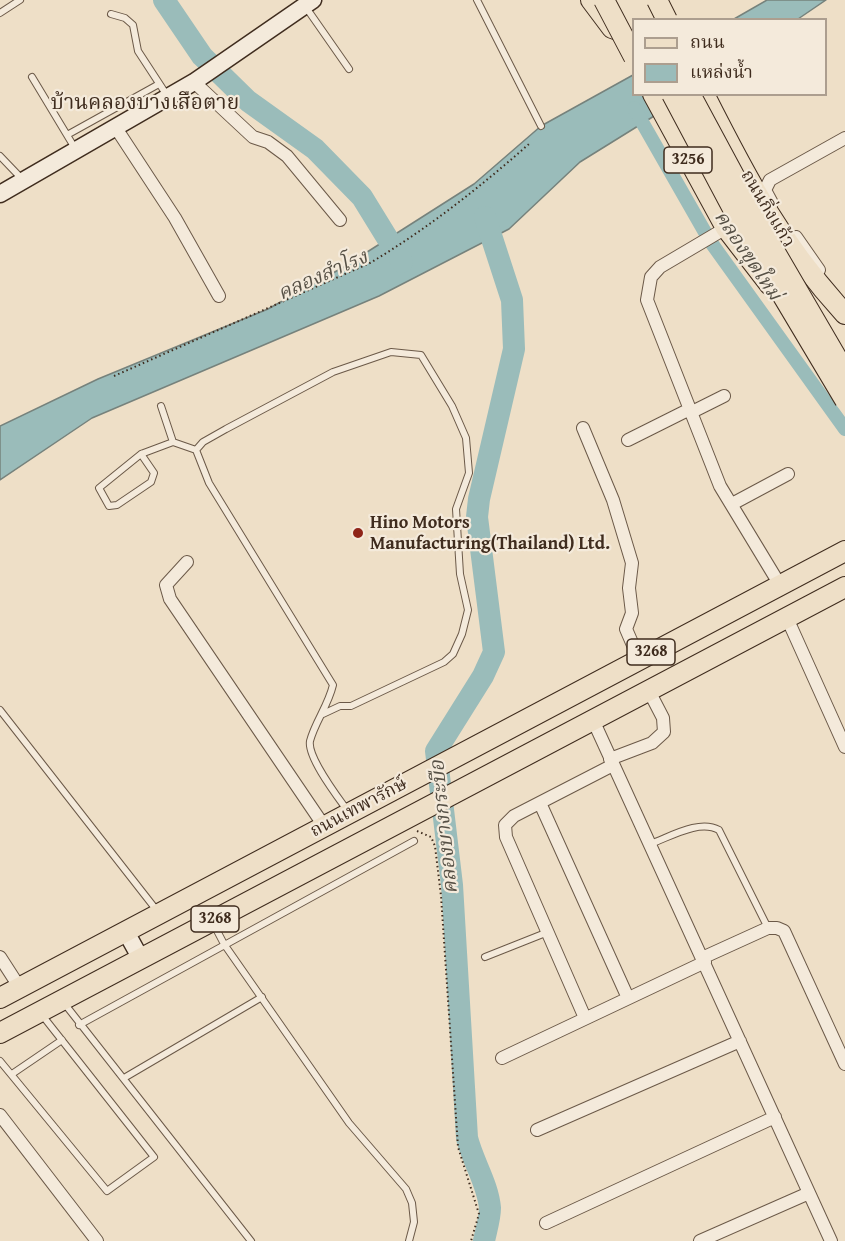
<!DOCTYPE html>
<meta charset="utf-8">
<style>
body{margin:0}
#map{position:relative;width:845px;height:1241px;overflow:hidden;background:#eedfc7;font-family:"Gentium Book Plus","Noto Serif Thai",serif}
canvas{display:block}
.legend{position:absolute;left:632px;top:18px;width:195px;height:78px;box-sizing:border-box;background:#f4eadb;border:2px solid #ac9e8f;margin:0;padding:8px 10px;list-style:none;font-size:18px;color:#3f2c1e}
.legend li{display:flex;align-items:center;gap:12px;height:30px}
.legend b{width:30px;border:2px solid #ac9e8f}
</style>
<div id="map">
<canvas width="845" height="1241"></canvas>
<ul class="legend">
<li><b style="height:8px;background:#eedfc7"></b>ถนน</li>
<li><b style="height:16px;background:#9abcba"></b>แหล่งน้ำ</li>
</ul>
</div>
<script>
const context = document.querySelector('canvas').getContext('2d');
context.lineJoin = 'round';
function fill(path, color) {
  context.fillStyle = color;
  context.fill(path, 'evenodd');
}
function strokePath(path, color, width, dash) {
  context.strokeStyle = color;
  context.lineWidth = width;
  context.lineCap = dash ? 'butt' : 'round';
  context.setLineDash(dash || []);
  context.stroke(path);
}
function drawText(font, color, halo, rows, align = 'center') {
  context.font = font + ' "Gentium Book Plus","Noto Serif Thai",serif';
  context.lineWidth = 4.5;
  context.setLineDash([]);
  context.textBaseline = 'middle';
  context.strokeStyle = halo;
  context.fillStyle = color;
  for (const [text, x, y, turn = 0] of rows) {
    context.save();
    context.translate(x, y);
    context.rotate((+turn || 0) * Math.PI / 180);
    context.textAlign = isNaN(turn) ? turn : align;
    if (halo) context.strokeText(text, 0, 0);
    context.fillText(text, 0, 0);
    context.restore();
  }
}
const water = new Path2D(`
 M 767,0 L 826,0 L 798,19 L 734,19 Z
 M 633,75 L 634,94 L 688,95 L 580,162 L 509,229 L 379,296 L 92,418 L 0,480 L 0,426 L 98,379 L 268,309 L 342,268 L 474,184 L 541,126 Z`);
const canal = new Path2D(`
 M 634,108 L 710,241 L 845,429`);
const river = new Path2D(`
 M 164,0 L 202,56 L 248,101 L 315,149 L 362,197 L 402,262
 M 484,1241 C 486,1231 490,1218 490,1208 C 488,1184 473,1162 467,1138 L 452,885 L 436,751 L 483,676 L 494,652 L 477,517 L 479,499 L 514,349 L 512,300 L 485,217`);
const path = new Path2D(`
 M 114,376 L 370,263 C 427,229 479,188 529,144
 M 417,831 L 431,837 L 435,846 L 441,896 L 458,1147 L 479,1214 L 471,1241`);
const lane = new Path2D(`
 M 477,0 L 541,126
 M 305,6 L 349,69
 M 0,13 L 20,0
 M 111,14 L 125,18 L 133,25 L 138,51 L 168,97
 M 32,77 L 76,150
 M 67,135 L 159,84
 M 0,156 L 23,180
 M 161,406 L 173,442
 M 141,454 L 154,473 L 151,482 L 117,505 L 109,506 L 99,488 L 141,454 L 173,442 L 196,450
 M 0,710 L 158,912
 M 323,714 L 340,706 L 351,706 L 444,662 L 453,654 L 462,634 L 468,610 L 460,574 L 456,509 L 469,473 L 466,438 L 452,406 L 421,355 L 391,352 L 333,372 L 226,429 L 203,442 L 196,450 L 209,483 L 333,685 C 328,706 315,722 310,741 C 307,757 337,796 347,810
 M 650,844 C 670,837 699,819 719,830 L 768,928
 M 213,923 L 224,944 L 349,1123 L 406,1189 L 412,1203 L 414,1222 L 409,1241
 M 485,957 L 548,932
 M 64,1003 L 251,1241
 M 79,1025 L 414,841
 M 0,1061 L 107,1191 L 154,1157 L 42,1015
 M 12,1074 L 62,1040
 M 124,1078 L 262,997`);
const street = new Path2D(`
 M 194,82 L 253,137 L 268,142 L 287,156 L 340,220
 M 116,128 L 175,218 L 219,296
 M 772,203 L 765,190 L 770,180 L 845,138
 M 726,228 L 660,267 L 651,277 L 647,300 L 720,486 L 780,585
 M 796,237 L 819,270
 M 692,412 L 724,396
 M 583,428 L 613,500 L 632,563 L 629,588 L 632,613 L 626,629 L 639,659
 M 628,440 L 690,409
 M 732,504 L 788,474
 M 187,562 L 166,585 L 170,599 L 324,826
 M 787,618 L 845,747
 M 593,720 L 831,1241
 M 610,759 L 652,743 L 664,732 L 663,718 L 649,691
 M 540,803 L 628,998
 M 0,957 L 20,988
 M 702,958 L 768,928 L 777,928 L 784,931 L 845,1064
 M 585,1018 L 506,837 L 505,825 L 514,816 L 613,765
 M 502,1058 L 705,962
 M 0,1115 L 97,1241
 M 537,1130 L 740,1041
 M 546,1223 L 775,1117
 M 700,1241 L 809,1193`);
const secondary = new Path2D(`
 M 0,194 L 194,82 L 313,0
 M 126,932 L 141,959`);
const primary = new Path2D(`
 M 591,0 L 612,28 L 629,34 L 634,32
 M 622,0 L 634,22
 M 639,0 L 650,20
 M 653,94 L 726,228 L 770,285
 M 704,94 C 747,179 780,243 845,314
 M 0,998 L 845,551
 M 0,1033 L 845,587`);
const primaryBridge = new Path2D(`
 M 604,0 L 634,57
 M 657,0 L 667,20
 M 672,94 L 749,239 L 845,400
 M 690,94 L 775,252 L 845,372`);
const markers = [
 [358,533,6,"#8f2418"]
];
const shields = [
 [688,160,48],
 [651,652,48],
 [215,919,48]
];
const shieldNames = [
 ["3256",688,160],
 ["3268",651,652],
 ["3268",215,919]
];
const streetNames = [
 ["ถนนกิ่งแก้ว",767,209,59],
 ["ถนนเทพารักษ์",359,808,-28]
];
const poiNames = [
 ["Hino Motors",370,523],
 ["Manufacturing(Thailand) Ltd.",370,544]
];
const waterNames = [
 ["คลองขุดใหม่",747,256,56],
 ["คลองสำโรง",323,276,-24],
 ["คลองบางกระบือ",445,827,-96]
];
const quarterNames = [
 ["บ้านคลองบางเสือตาย",145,104]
];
fill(water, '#9abcba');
strokePath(water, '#76827c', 1.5);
strokePath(canal, '#9abcba', 14);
strokePath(river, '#9abcba', 22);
strokePath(lane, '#6b5948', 8);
strokePath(street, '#6b5948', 14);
strokePath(secondary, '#3f2c1e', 19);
strokePath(primary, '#3f2c1e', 22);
strokePath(path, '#3f2c1e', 2, [1.5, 3]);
strokePath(lane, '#f4eadb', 6);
strokePath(street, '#f4eadb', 12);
strokePath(secondary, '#f4eadb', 16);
strokePath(primary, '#eedfc7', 20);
strokePath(primaryBridge, '#3f2c1e', 22, []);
strokePath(primaryBridge, '#eedfc7', 20);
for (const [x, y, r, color] of markers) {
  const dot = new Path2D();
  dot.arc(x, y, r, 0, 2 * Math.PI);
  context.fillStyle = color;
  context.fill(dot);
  strokePath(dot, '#f4eadb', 2);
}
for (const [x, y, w] of shields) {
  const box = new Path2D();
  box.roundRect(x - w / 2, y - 13, w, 26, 4.5);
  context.fillStyle = '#f4eadb';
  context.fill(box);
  strokePath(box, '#3f2c1e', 1.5);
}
drawText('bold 16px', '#3f2c1e', null, shieldNames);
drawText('18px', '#3f2c1e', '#f4eadb', streetNames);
drawText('bold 18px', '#3f2c1e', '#f4eadb', poiNames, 'left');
drawText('italic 20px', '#565045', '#f4eadb', waterNames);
drawText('21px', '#3f2c1e', '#f4eadb', quarterNames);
</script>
